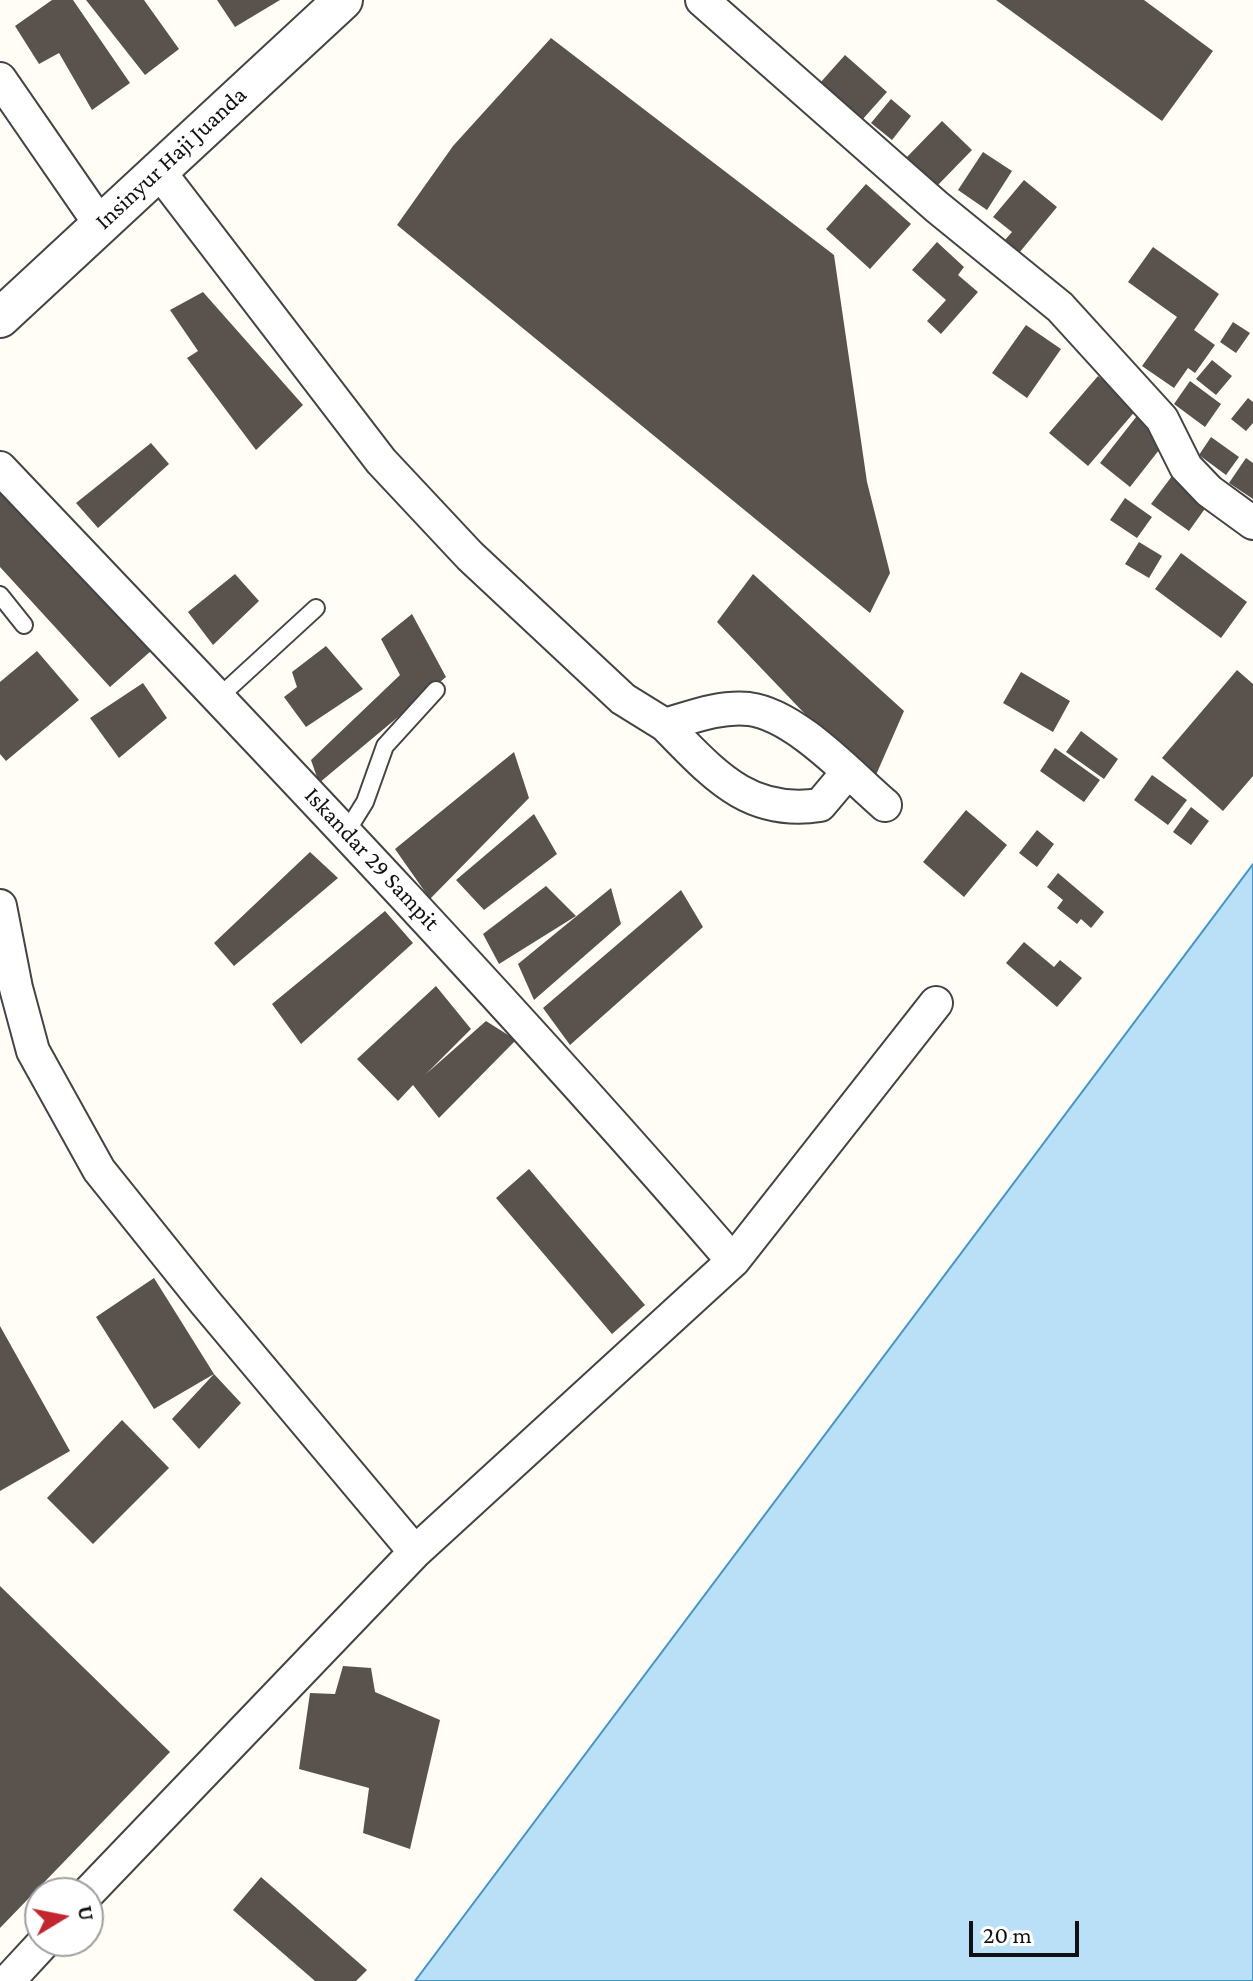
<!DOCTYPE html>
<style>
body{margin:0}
#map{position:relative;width:1253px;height:1981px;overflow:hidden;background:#fffdf5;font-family:"Crimson Pro",serif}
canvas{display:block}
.north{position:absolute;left:24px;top:1877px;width:80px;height:80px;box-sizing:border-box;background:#fff;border:2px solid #a0a0a0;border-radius:50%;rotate:80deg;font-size:22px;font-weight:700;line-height:32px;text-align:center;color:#111}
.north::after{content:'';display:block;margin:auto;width:28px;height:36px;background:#c4262e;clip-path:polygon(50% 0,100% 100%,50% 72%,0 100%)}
.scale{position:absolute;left:969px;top:1921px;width:110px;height:36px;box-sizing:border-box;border:4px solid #111;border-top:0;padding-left:10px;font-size:24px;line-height:28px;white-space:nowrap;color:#111;-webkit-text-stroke:6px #fff;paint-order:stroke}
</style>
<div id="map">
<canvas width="1253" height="1981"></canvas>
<div class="north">U</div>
<div class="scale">20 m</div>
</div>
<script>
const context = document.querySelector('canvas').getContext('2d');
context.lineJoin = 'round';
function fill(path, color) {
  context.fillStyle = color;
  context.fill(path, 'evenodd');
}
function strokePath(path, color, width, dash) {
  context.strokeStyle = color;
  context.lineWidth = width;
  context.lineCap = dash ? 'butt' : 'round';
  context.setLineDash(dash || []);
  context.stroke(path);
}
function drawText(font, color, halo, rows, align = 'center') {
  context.font = font + ' "Crimson Pro",serif';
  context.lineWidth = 8;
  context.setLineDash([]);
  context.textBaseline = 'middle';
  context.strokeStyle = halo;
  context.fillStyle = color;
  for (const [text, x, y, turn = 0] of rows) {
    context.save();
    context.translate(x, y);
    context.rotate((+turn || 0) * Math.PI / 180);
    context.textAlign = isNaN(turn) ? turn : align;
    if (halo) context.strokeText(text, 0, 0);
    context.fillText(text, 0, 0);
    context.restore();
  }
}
const water = new Path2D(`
 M 1253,864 L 1253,1981 L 415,1981 Z`);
const building = new Path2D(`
 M 52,0 L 73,0 L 130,83 L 92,110 L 59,53 L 39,64 L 15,26 Z
 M 86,0 L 144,0 L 179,49 L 145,75 Z
 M 217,0 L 280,0 L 235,27 Z
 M 996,0 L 1144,0 L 1213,51 L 1162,121 Z
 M 551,38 L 834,255 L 867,482 L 890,573 L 870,613 L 397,225 L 453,146 Z
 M 845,55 L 887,92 L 862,120 L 820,83 Z
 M 891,99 L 911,116 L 892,140 L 871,123 Z
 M 942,121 L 972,150 L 936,187 L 907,157 Z
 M 983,152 L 1012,171 L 987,210 L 958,190 Z
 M 1024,180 L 1057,207 L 1019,253 L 1004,241 L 1012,232 L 993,217 Z
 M 866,184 L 911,224 L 870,269 L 826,229 Z
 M 937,242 L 964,267 L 958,275 L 978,292 L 941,334 L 927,321 L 946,300 L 912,270 Z
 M 1153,247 L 1219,294 L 1194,330 L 1215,345 L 1195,373 L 1188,368 L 1174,388 L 1142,366 L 1177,317 L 1128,282 Z
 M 203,292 L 303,405 L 256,450 L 187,358 L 198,351 L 170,310 Z
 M 1233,322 L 1250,333 L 1236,353 L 1220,342 Z
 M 1026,325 L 1061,349 L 1027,398 L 992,373 Z
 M 1212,360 L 1232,376 L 1216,395 L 1196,379 Z
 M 1098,376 L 1137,409 L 1088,466 L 1049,433 Z
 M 1190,381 L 1221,404 L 1205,427 L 1174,404 Z
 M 1248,398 L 1253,402 L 1253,423 L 1246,431 L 1231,419 Z
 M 1140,412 L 1170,436 L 1130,487 L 1100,463 Z
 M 1211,437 L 1239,457 L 1226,475 L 1199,455 Z
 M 151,443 L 169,464 L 98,528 L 76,503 Z
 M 1246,458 L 1253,463 L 1253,499 L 1229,483 Z
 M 1172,476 L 1209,503 L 1189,531 L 1151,504 Z
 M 0,486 L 151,651 L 110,687 L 0,567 Z
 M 1125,498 L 1152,517 L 1137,538 L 1110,520 Z
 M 1139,542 L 1162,556 L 1149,578 L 1125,564 Z
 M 1181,553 L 1247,602 L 1221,638 L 1155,589 Z
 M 235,574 L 259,601 L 213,645 L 188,612 Z
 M 753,574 L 904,711 L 872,784 L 717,622 Z
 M 412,614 L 446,677 L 319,783 L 311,760 L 400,675 L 381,639 Z
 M 326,646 L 363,689 L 306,727 L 284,697 L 297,687 L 292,672 Z
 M 37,651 L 79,700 L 6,761 L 0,754 L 0,682 Z
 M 1237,670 L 1253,684 L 1253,776 L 1223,811 L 1162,758 Z
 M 1021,672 L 1070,701 L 1053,732 L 1003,703 Z
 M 143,683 L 167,718 L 119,758 L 90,718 Z
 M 1081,731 L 1118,759 L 1104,779 L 1066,752 Z
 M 1055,748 L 1100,780 L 1084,802 L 1040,771 Z
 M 514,752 L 529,798 L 430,899 L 395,849 Z
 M 1152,775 L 1187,800 L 1168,825 L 1134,800 Z
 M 1191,807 L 1209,821 L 1191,845 L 1173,832 Z
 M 966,810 L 1007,845 L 964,897 L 923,862 Z
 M 534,814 L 557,854 L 484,910 L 456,880 Z
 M 1037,830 L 1054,844 L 1037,867 L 1019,853 Z
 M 310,852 L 338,878 L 234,966 L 214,943 Z
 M 1058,873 L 1104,912 L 1091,928 L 1081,919 L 1077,924 L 1057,908 L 1063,900 L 1047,887 Z
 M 546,886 L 576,916 L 499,964 L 483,934 Z
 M 611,888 L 621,924 L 534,1000 L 518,964 Z
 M 681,890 L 703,927 L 570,1045 L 543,1008 Z
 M 385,911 L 413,943 L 301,1044 L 272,1004 Z
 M 1024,942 L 1054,967 L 1060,960 L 1082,978 L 1057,1007 L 1006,963 Z
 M 436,986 L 471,1029 L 426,1074 L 486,1021 L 516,1040 L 439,1118 L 413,1085 L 398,1101 L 357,1059 Z
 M 529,1169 L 645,1305 L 612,1334 L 496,1198 Z
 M 154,1278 L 214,1374 L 154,1409 L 96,1317 Z
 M 0,1326 L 70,1451 L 0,1491 Z
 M 214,1374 L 241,1403 L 199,1449 L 172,1419 Z
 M 122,1420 L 169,1468 L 93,1544 L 47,1498 Z
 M 0,1586 L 170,1752 L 0,1928 Z
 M 343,1666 L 371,1668 L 375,1692 L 440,1720 L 410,1849 L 363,1833 L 369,1788 L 299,1769 L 310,1693 L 335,1694 Z
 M 261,1877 L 367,1970 L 356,1981 L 315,1981 L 233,1910 Z`);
const service = new Path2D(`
 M 0,595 L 24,625
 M 219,697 L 316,608
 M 347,831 L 365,802 L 385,746 L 436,690`);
const minor = new Path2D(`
 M 702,0 L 937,207 L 1060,307 L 1162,419 L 1186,467 L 1209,491 L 1253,523
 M 0,79 L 100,224
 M 158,170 L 381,461 L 470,556 L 623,699 L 665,725 C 692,717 720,706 749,709 C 796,715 850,775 885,805
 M 0,468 C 248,729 497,988 733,1261
 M 665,725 C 713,773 747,816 820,805 L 847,773
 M 0,906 L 16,988 L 33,1051 L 99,1170 L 205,1302 L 415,1552
 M 88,1893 L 415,1552 L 733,1261 L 936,1003
 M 8,1981 L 45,1941`);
const tertiary = new Path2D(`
 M 0,318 L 343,0`);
const streetNames = [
 ["Insinyur Haji Juanda",171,158,-43],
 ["Iskandar 29 Sampit",372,859,47]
];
fill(water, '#b9e0f7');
strokePath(water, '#3f96cf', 2);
fill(building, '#5a524d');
strokePath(service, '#444', 20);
strokePath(minor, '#444', 36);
strokePath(tertiary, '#444', 42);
strokePath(service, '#fff', 16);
strokePath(minor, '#fff', 32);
strokePath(tertiary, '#fff', 38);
drawText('24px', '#111', '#fff', streetNames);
</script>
